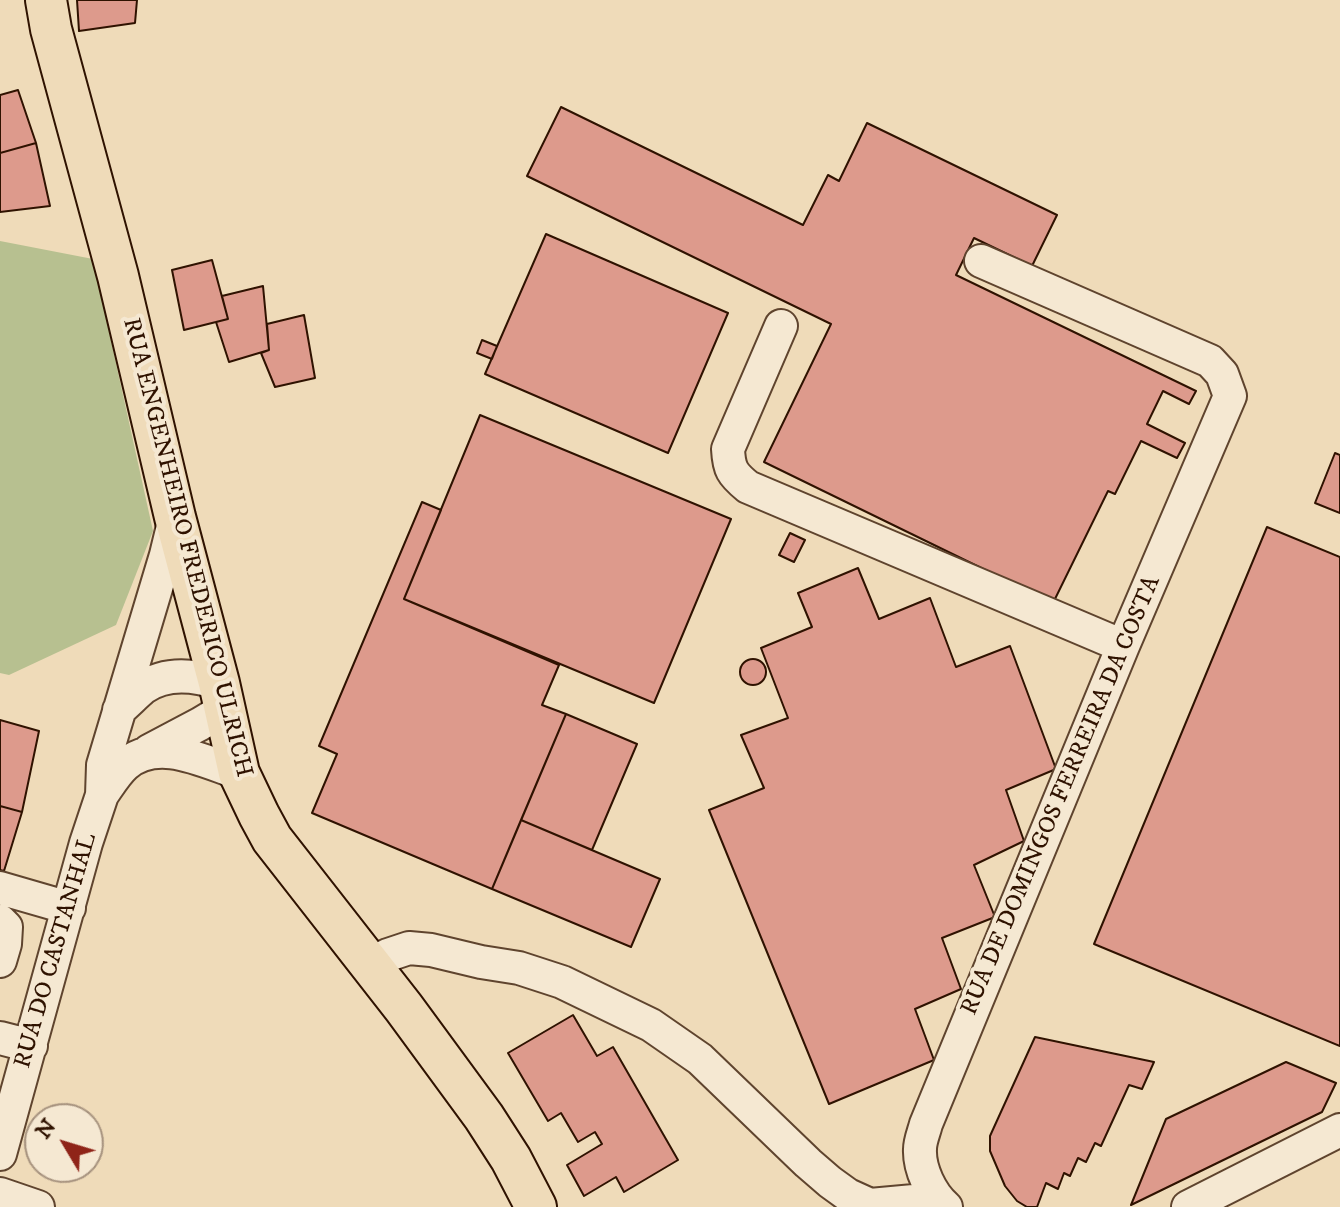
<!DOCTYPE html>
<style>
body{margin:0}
#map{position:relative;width:1340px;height:1207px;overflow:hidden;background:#efdbb9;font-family:"IM FELL DW Pica",serif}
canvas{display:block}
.north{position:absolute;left:24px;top:1103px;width:80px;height:80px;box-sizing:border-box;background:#f5e8d2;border:2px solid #a6927e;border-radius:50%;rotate:308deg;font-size:22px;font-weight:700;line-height:32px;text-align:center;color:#2f1200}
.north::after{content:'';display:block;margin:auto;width:28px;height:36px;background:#8f2418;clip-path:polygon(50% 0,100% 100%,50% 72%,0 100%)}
</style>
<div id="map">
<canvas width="1340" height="1207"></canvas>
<div class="north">N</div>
</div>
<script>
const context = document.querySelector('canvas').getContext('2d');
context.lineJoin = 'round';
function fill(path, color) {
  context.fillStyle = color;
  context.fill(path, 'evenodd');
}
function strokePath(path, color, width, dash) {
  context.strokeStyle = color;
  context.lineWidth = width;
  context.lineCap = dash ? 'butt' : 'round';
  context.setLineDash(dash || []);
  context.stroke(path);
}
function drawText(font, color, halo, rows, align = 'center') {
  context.font = font + ' "IM FELL DW Pica",serif';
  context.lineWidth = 8;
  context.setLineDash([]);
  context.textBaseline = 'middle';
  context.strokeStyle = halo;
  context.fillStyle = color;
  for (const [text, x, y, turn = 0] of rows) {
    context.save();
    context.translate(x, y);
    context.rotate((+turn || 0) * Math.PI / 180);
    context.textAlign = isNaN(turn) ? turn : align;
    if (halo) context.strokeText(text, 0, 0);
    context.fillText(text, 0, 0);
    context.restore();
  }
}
const green = new Path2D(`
 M 0,241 L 93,259 L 153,531 L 116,625 L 9,675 L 0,673 Z`);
const building = new Path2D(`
 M 77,0 L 137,0 L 135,23 L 79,31 Z
 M 18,90 L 36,143 L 0,153 L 0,95 Z
 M 561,107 L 803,225 L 828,175 L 839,181 L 867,123 L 1057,215 L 1032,266 L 974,238 L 956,275 L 1196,391 L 1189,404 L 1163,391 L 1147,424 L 1185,443 L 1177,458 L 1141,441 L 1115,494 L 1108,491 L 1053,603 L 764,462 L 831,324 L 527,176 Z
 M 36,143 L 50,206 L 0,212 L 0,153 Z
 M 546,234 L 728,313 L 668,453 L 485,374 Z
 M 212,260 L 228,319 L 184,330 L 172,270 Z
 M 263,286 L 269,350 L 229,362 L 216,322 L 228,319 L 222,296 Z
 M 304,315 L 315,378 L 275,387 L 261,353 L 269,350 L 267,324 Z
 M 482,340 L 497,346 L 492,359 L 477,353 Z
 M 480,415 L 731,519 L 654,703 L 404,599 Z
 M 1335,453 L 1340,455 L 1340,513 L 1315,503 Z
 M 422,502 L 441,510 L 404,599 L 559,665 L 542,705 L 566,714 L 492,889 L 312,813 L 337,754 L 319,746 Z
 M 1267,527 L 1340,557 L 1340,1046 L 1094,944 Z
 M 790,533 L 805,540 L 794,562 L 779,555 Z
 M 858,568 L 879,619 L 930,598 L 956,667 L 1010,646 L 1056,769 L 1006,790 L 1024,841 L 974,865 L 995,917 L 942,938 L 961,989 L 915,1009 L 934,1060 L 829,1104 L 709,810 L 764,788 L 741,735 L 788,718 L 761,648 L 812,627 L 798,593 Z
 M740 672a13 13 0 1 1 26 0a13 13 0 1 1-26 0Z
 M 566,714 L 637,744 L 592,850 L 521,820 Z
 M 0,720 L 39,731 L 22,812 L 0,806 Z
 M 0,806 L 22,812 L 4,871 L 0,870 Z
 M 521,820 L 660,879 L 631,947 L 492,889 Z
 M 573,1015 L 597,1056 L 613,1047 L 678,1160 L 624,1192 L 616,1177 L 584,1196 L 567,1165 L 602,1144 L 595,1132 L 578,1142 L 561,1113 L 548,1121 L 508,1053 Z
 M 1035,1037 L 1154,1062 L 1142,1089 L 1129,1085 L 1101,1146 L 1095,1143 L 1086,1162 L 1078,1158 L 1070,1176 L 1064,1173 L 1058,1189 L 1046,1183 L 1037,1207 L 1027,1207 L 1017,1201 L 1005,1186 L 990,1151 L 990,1136 Z
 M 1286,1062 L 1336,1083 L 1322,1112 L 1131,1205 L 1166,1119 Z`);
const minor = new Path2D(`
 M 781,326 L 728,449 C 729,469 732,474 748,487 L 1123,646
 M 119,710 C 127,703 135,695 143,688 C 165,672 194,675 219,683
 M 149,751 L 200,724 L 225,709
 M 102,795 C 109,785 116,773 125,765 C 158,736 205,762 239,773
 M 0,888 L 69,908
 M 0,921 L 6,927 L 5,944 L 0,961
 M 369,964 L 388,955 L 409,948 L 431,950 L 481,962 L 519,968 L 562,982 L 651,1025 L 700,1059 L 808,1163 L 830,1182 L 848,1195 L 870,1205 L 936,1199
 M 0,1038 L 31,1046
 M 0,1154 L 86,843 L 102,795 L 103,765 L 166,555 L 175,518
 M 0,1194 L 38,1207
 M 946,1207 C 931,1194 919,1169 920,1149 C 920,1141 924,1132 926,1124 L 1123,646 L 1230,396 L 1222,374 L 1210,361 L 981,261
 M 1188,1207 L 1340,1130`);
const major = new Path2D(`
 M 46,0 L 51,29 L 118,276 L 175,517 L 219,683 L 239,773 L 259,815 L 272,839 L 404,1008 L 484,1117 L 511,1159 L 536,1207`);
const streetNames = [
 ["RUA ENGENHEIRO FREDERICO ULRICH",186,548,76],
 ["RUA DE DOMINGOS FERREIRA DA COSTA",1062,796,-67],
 ["RUA DO CASTANHAL",57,951,-74]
];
fill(green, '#b7c090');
fill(building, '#dd9a8c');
strokePath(building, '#2f1200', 2);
strokePath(minor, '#5f442e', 36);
strokePath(major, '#2f1200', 44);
strokePath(minor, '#f5e8d2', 32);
strokePath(major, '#efdbb9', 40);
drawText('24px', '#2f1200', '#f5e8d2', streetNames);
</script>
